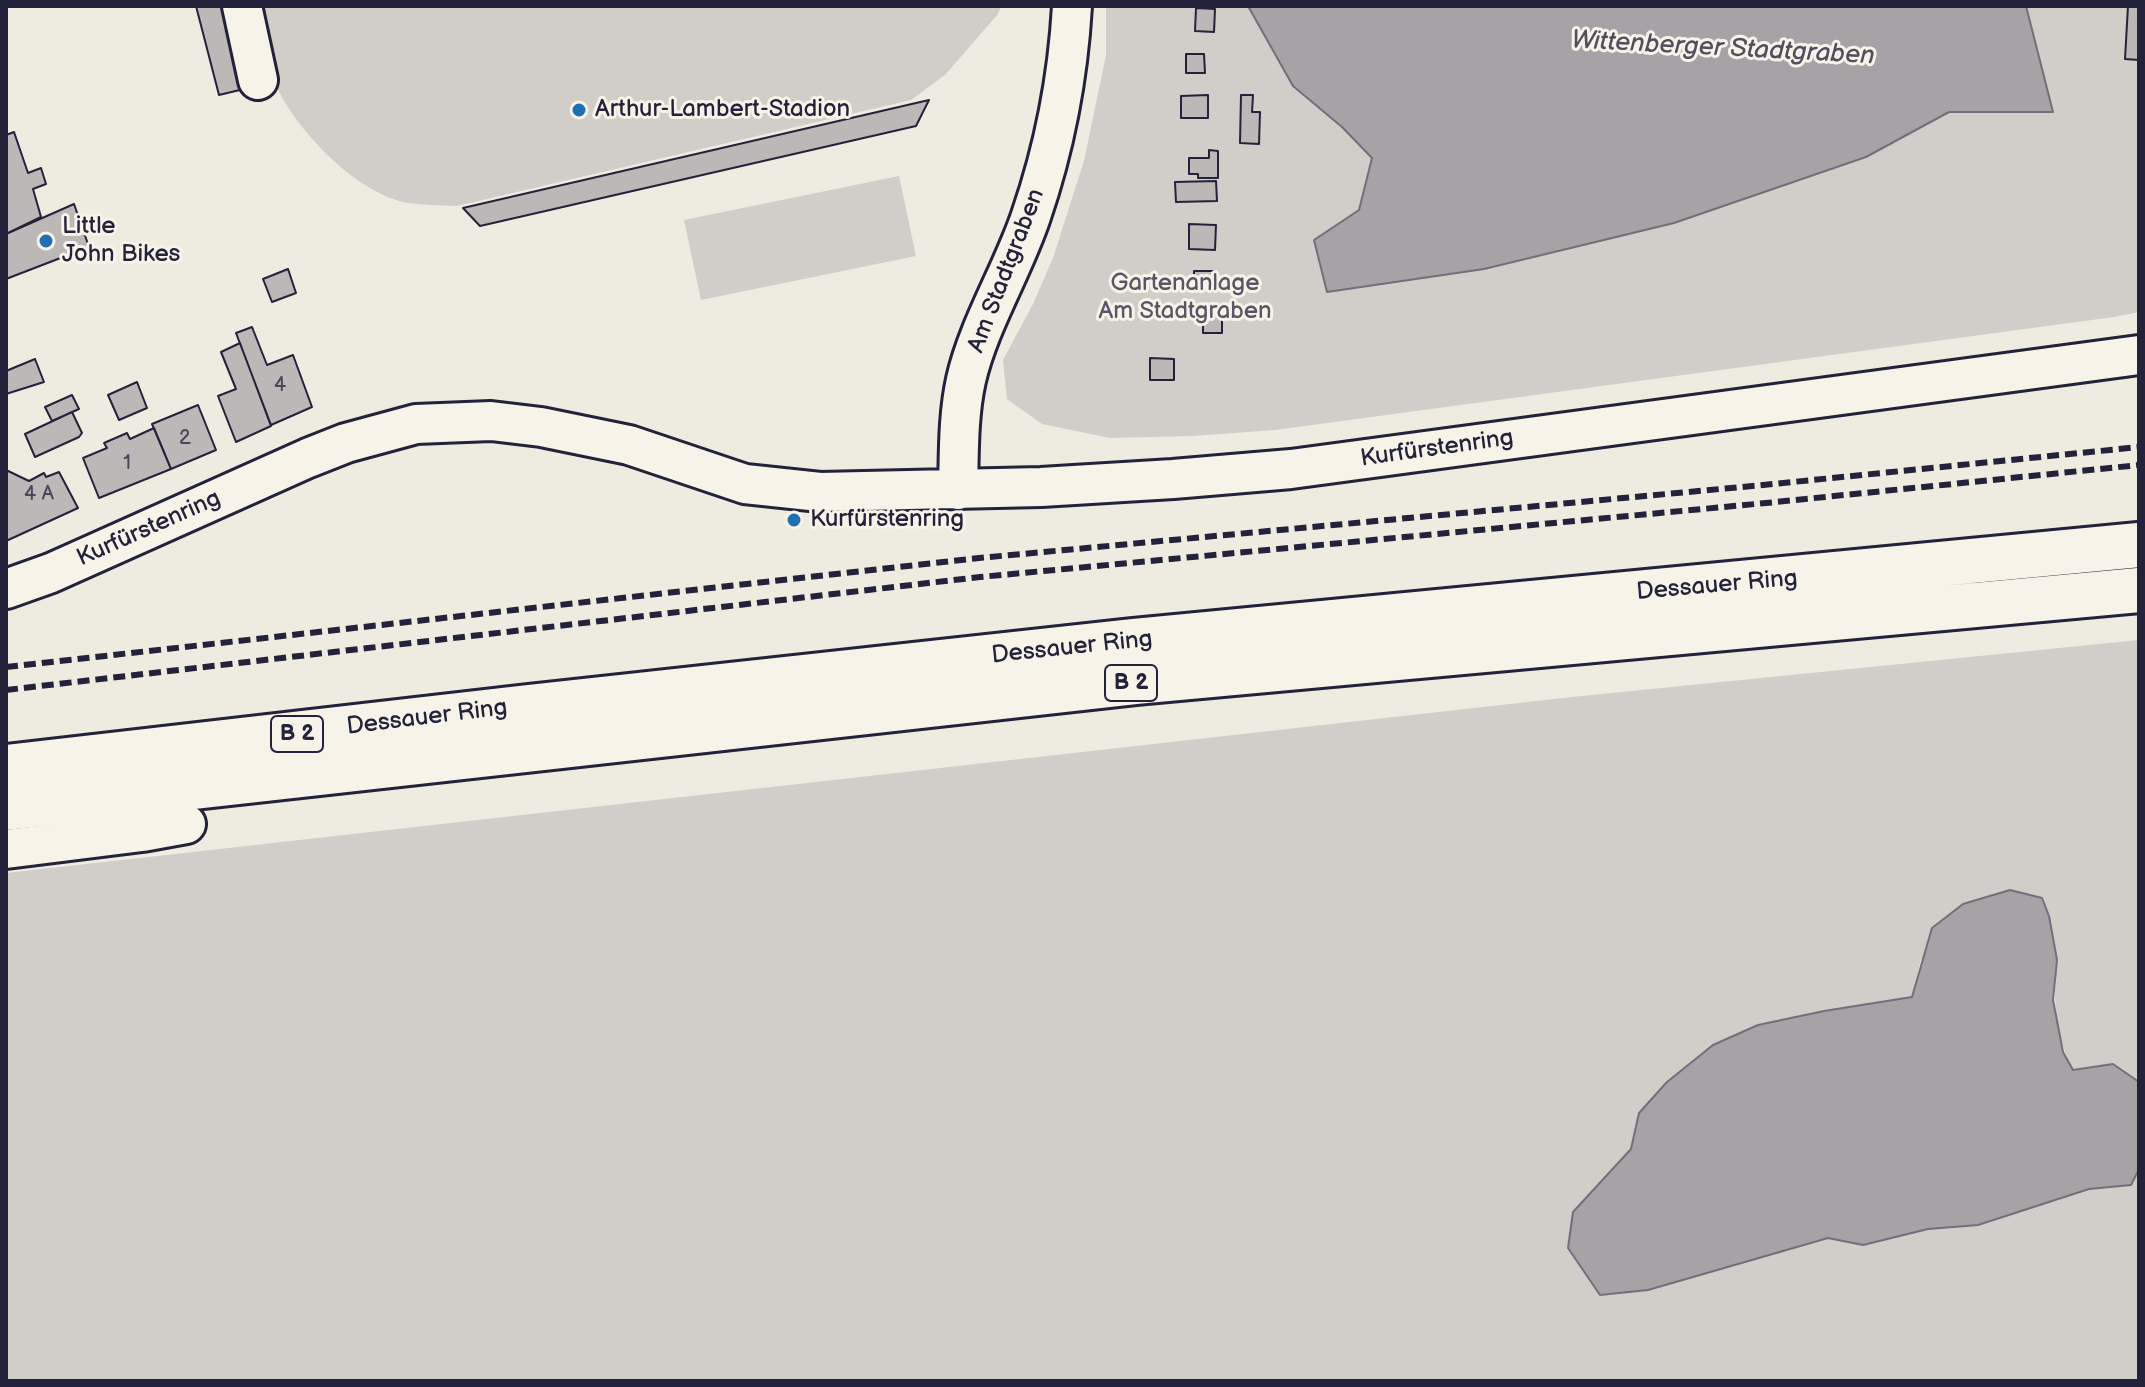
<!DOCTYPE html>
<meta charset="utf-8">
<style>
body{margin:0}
#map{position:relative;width:2145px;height:1387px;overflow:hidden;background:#eeebe1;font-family:"Balsamiq Sans",sans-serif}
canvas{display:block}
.frame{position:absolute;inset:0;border:8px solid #22223b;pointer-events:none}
</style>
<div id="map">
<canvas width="2145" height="1387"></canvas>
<div class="frame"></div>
</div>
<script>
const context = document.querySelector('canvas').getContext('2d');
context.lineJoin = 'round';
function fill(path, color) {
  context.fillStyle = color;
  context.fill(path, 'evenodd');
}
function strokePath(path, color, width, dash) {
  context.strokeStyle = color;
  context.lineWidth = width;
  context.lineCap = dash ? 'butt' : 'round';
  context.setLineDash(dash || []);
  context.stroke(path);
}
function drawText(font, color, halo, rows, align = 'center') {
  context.font = font + ' "Balsamiq Sans",sans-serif';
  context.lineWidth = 6;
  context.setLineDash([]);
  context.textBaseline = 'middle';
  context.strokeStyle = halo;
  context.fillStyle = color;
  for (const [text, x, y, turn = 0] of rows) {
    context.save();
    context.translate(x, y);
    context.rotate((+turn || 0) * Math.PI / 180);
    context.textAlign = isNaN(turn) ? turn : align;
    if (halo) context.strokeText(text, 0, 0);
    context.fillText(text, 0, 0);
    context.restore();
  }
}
const green = new Path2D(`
 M 256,6 L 1001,6 L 998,14 L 945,75 L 911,100 L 457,206 C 441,205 424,205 408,203 C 357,194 295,130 275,83 C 265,60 262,31 256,6 Z
 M 1106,6 L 1248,6 L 1293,86 L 1342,127 L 1372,158 L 1359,210 L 1314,240 L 1866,157 L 1949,112 L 2052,112 L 2026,6 L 2139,6 L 2139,312 L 2114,317 L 1275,430 L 1193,436 L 1110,438 L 1042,424 L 1007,399 L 1003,360 L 1033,304 L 1053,258 L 1084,161 L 1106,55 Z
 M 899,176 L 916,256 L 701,300 L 684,220 Z
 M 2139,640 L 2139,1082 L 2113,1064 L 2073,1070 C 2054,1033 2053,1001 2057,960 L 1921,959 L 1912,997 L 1824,1011 L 1639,1113 L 1631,1149 L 1573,1212 L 1648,1290 L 1828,1238 L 1863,1245 L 1928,1229 L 1978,1225 L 2089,1189 L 2131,1185 L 2139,1169 L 2139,1381 L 6,1381 L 6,873 L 1572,697 Z`);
const water = new Path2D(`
 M 1248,6 L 2026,6 L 2053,112 L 1949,112 L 1866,157 L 1674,223 L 1484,269 L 1327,292 L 1314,240 L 1359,210 L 1372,158 L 1342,127 L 1293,86 Z
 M 2010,890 L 2042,898 L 2049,916 L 2057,960 L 2053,1000 L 2063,1052 L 2073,1070 L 2113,1064 L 2139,1082 L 2139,1169 L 2131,1185 L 2089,1189 L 1978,1225 L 1928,1229 L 1863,1245 L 1828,1238 L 1648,1290 L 1600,1295 L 1568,1248 L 1573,1212 L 1631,1149 L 1639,1113 L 1667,1082 L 1713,1045 L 1758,1025 L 1824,1011 L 1912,997 L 1932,928 L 1963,904 Z`);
const building = new Path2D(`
 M 196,6 L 225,6 L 244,89 L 219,95 Z
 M 2128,6 L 2139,6 L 2139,60 L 2125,59 Z
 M 1196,8 L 1215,9 L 1214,32 L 1195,31 Z
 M 1186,54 L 1204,54 L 1205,73 L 1186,73 Z
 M 1208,95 L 1208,118 L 1181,118 L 1181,96 Z
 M 1241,95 L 1253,95 L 1252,112 L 1260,112 L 1259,144 L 1240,143 Z
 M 929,100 L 916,126 L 480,226 L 463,208 Z
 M 14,132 L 28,173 L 41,168 L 46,184 L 33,189 L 41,217 L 6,234 L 6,135 Z
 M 1209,150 L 1218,151 L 1218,178 L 1198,178 L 1198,174 L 1189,174 L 1189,158 L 1209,158 Z
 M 1216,181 L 1217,201 L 1176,202 L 1175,182 Z
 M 74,204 L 89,247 L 6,279 L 6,234 Z
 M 1189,224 L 1216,225 L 1215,250 L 1189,249 Z
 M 288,269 L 296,293 L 272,302 L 263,279 Z
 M 1194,271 L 1214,271 L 1214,289 L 1194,289 Z
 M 1222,312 L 1222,333 L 1203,333 L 1203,313 Z
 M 252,327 L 267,365 L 293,355 L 312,407 L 271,425 L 236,333 Z
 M 240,343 L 271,426 L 236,442 L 218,396 L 236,389 L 221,352 Z
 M 1150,358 L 1174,359 L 1174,380 L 1150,380 Z
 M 35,359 L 44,382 L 6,394 L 6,371 Z
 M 137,382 L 147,408 L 119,420 L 108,395 Z
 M 72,395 L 79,409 L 52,421 L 45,407 Z
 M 198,405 L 216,450 L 171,469 L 152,424 Z
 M 72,412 L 82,433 L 79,437 L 35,457 L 25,434 Z
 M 154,428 L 171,469 L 99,498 L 83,458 L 107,448 L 104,443 L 127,433 L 130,439 Z
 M 6,470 L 29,481 L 44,473 L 46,477 L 59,472 L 78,508 L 6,541 Z`);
const minor = new Path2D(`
 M 242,6 L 258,80
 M 958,490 C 959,454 958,416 966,380 C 978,326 1013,270 1031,216 C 1054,149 1068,76 1072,6
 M 6,589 L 51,573 L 308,458 L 346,443 L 416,424 L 491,421 L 541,427 L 629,445 L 745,484 L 820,492 L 1041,487 L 1173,479 L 1291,469 L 2139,355
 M 6,849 L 142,832 L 186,824`);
const major = new Path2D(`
 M 6,767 L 528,707 L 1132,641 L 2139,545
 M 6,808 L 1137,682 L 2139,590`);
const rail = new Path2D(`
 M 6,667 L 979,558 L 1763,485 L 2139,447
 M 6,690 L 980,577 L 1766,503 L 2139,465`);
const markers = [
 [579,110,8,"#1f6fb2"],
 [46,241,8,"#1f6fb2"],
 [794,520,8,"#1f6fb2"]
];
const numberNames = [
 ["4",280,386],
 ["2",185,439],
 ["1",127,464],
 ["4 A",39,495]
];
const shields = [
 [1131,683,52],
 [297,734,52]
];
const shieldNames = [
 ["B 2",1131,683],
 ["B 2",297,734]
];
const poiNames = [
 ["Arthur-Lambert-Stadion",595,110],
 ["Little",62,227],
 ["John Bikes",62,255],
 ["Kurfürstenring",810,520]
];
const streetNames = [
 ["Am Stadtgraben",1007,271,-69],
 ["Kurfürstenring",1437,449,-8],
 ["Kurfürstenring",149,529,-24],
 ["Dessauer Ring",1717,586,-5],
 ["Dessauer Ring",1072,648,-6],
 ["Dessauer Ring",427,718,-7]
];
const parkNames = [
 ["Gartenanlage",1185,284],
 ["Am Stadtgraben",1185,312]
];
const waterNames = [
 ["Wittenberger Stadtgraben",1723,49,3]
];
fill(green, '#d1cdc9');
fill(water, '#a6a3a6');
strokePath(water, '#716f7b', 2);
fill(building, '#bbb8b7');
strokePath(building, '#22223b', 2);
strokePath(minor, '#22223b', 44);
strokePath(major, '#22223b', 50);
strokePath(minor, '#f7f3e8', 38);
strokePath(major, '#f7f3e8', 44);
strokePath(rail, '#22223b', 6, [12, 6]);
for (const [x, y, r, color] of markers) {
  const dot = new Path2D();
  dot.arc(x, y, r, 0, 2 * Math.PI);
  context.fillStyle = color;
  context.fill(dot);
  strokePath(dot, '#f7f3e8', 3);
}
drawText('20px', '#48485a', null, numberNames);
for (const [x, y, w] of shields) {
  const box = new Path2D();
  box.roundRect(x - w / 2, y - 18, w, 36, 6);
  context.fillStyle = '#f7f3e8';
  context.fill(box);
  strokePath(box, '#22223b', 2);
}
drawText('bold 22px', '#22223b', null, shieldNames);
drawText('24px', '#22223b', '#f7f3e8', poiNames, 'left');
drawText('24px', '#22223b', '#f7f3e8', streetNames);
drawText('24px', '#575566', '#f7f3e8', parkNames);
drawText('italic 26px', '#504f60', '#f7f3e8', waterNames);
</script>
